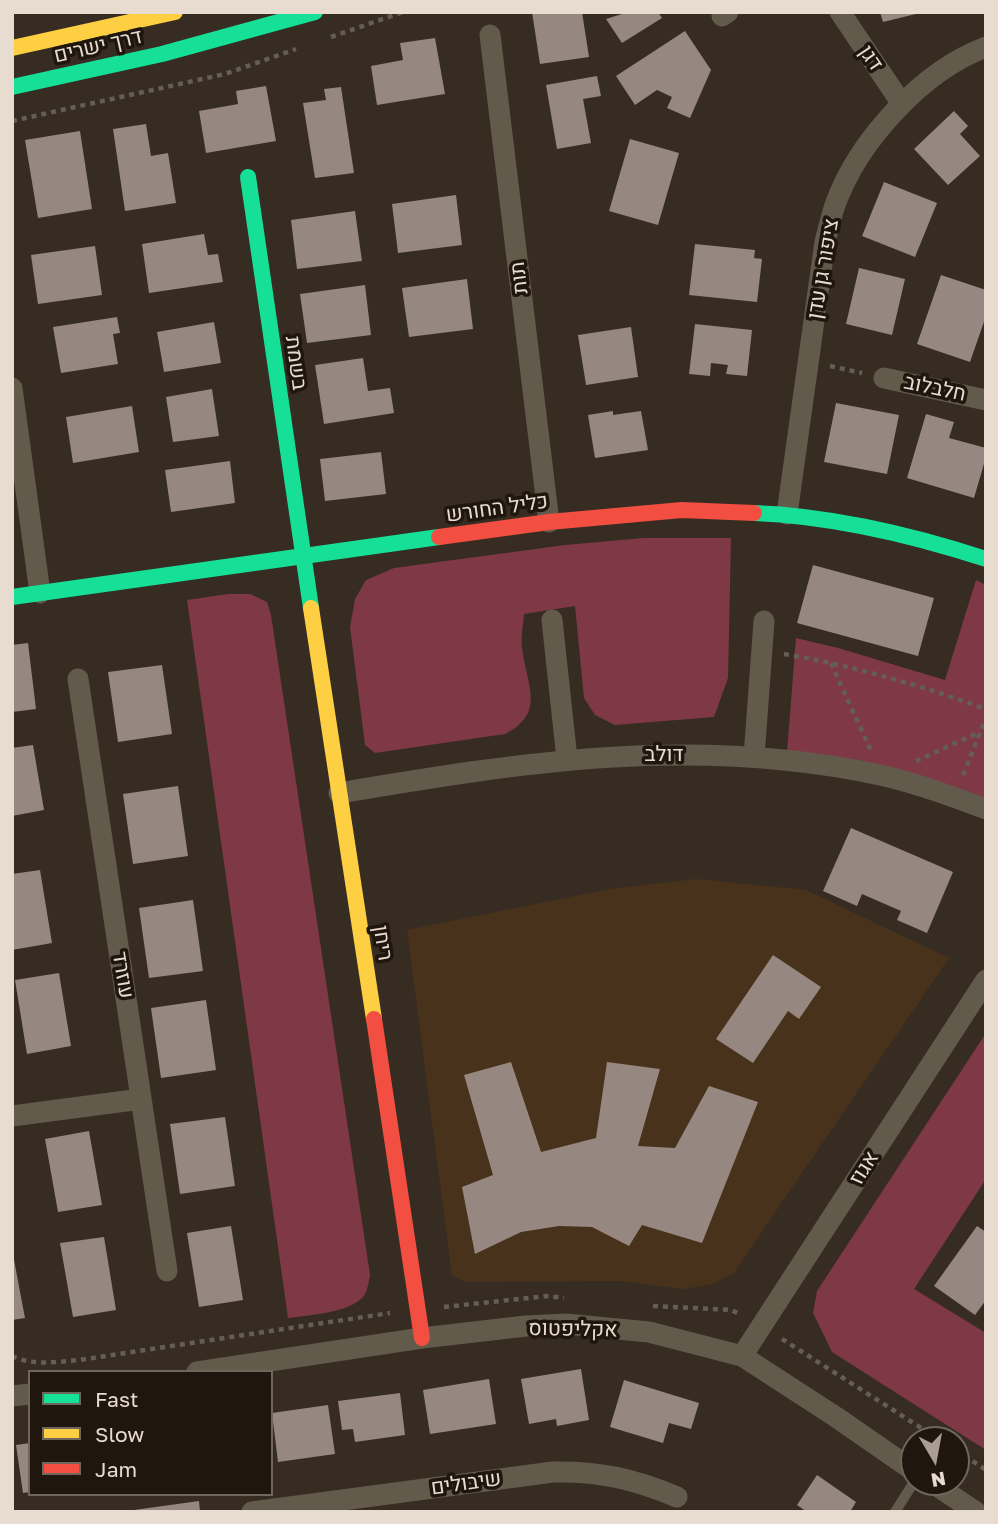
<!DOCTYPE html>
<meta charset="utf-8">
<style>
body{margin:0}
#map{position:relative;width:998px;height:1524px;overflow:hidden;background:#362c22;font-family:"Golos Text",sans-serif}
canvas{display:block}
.frame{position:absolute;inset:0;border:14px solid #e8dcd1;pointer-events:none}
.legend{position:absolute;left:28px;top:1370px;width:245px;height:126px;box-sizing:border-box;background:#1f170e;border:2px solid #6f665c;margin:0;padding:9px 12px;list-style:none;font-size:21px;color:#e8dcd1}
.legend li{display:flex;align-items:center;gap:14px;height:35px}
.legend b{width:35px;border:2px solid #6f665c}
.north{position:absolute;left:900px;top:1426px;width:70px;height:70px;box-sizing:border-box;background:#1f170e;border:2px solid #6f665c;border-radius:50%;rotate:170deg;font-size:19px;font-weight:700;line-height:28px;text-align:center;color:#e8dcd1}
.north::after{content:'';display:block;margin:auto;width:24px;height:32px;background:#aa9e94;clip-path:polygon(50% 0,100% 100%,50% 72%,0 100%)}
</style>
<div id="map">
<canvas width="998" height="1524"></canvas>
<div class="frame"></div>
<ul class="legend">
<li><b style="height:9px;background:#16e098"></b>Fast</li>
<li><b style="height:9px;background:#ffcf43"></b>Slow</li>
<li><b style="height:9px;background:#f24e42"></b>Jam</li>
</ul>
<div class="north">N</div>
</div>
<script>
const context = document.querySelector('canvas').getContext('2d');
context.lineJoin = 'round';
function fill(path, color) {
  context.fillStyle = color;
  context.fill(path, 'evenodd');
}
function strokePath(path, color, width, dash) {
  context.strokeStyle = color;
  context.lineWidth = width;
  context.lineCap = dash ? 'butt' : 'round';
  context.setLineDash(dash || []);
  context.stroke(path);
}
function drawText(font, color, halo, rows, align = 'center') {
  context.font = font + ' "Golos Text",Heebo,sans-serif';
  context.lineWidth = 7;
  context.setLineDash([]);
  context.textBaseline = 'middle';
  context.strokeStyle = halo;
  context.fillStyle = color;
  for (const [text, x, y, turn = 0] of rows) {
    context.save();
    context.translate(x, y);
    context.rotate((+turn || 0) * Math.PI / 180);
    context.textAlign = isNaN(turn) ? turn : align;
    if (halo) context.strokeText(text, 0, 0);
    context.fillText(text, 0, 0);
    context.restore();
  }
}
const built = new Path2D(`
 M 696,879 L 806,890 L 949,958 L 733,1274 L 712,1284 L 685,1289 L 619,1281 L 466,1282 L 452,1276 L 407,930 L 609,889 Z`);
const green = new Path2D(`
 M 643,538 L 731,538 L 728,678 L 714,717 L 615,725 L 595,715 L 584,698 L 575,606 L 524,614 C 523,625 521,637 522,647 C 526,684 547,713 505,734 L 375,753 L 365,745 L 350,627 L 355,599 L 366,580 L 394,568 L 565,545 Z
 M 976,580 L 986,585 L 986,799 L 787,752 L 796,638 L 838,648 L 945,680 Z
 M 228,594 L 250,594 L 267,602 L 271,615 L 370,1275 C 369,1280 368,1287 366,1292 C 357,1313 308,1315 288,1318 L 187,600 Z
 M 986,1033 L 986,1179 L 914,1289 L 986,1333 L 986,1450 L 832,1352 L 813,1313 L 817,1291 Z`);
const building = new Path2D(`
 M 532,12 L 582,12 L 589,57 L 540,64 Z
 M 621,12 L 658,12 L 662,18 L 622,43 L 606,19 L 622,14 Z
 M 880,12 L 920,12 L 920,13 L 883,22 Z
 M 685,31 L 711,70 L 690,118 L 667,108 L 672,97 L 657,90 L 635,105 L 616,76 Z
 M 435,38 L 445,94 L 377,105 L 371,66 L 403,60 L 400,43 Z
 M 597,76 L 601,96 L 583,99 L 591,143 L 557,149 L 546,85 Z
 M 266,86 L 276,141 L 206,153 L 199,111 L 238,104 L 236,91 Z
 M 341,87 L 354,173 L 315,178 L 303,103 L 326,100 L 324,89 Z
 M 954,111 L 968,126 L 960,134 L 980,156 L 948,185 L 914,149 Z
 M 146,124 L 151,156 L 168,153 L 176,203 L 125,211 L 113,129 Z
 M 80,131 L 92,209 L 38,218 L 25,140 Z
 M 630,139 L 679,153 L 658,225 L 609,211 Z
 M 884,182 L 937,203 L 915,257 L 862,236 Z
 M 456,195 L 462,245 L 398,253 L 392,204 Z
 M 355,211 L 362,261 L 297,269 L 291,220 Z
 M 204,234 L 208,255 L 218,254 L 223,282 L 149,293 L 142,244 Z
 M 695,244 L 755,250 L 754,258 L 762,259 L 757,302 L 689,295 Z
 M 95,246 L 102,295 L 38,304 L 31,255 Z
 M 859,268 L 905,279 L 892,335 L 846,324 Z
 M 941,275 L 986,290 L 986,316 L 970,362 L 917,344 Z
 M 467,279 L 473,329 L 409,337 L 402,288 Z
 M 365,285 L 371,335 L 307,343 L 300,294 Z
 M 117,317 L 120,333 L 113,334 L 118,364 L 61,373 L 53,327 Z
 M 214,322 L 221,363 L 164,372 L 157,332 Z
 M 695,324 L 752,330 L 747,376 L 726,374 L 728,365 L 711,363 L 710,376 L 689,374 Z
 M 631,327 L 638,377 L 586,385 L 578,335 Z
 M 363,358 L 368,391 L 390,388 L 394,413 L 324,424 L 315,365 Z
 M 212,389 L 219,436 L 173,442 L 166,397 Z
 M 836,403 L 899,415 L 887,474 L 824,462 Z
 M 132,406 L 139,452 L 73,463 L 66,417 Z
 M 613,411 L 613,415 L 641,411 L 648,450 L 595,458 L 588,415 Z
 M 926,414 L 954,422 L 949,438 L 986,448 L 986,457 L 974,498 L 907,478 Z
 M 381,452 L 386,494 L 325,501 L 320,459 Z
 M 230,461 L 235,503 L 171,512 L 165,470 Z
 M 813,565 L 934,598 L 918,656 L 797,623 Z
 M 28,643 L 36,709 L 12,712 L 12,645 Z
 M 162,665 L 172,734 L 118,742 L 108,672 Z
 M 33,745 L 44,810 L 12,816 L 12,748 Z
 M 178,786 L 188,856 L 133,864 L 123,794 Z
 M 851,828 L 953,872 L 927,933 L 897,920 L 901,911 L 862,894 L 857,906 L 823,891 Z
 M 40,870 L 52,943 L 12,950 L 12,874 Z
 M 193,900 L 203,971 L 149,978 L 139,908 Z
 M 773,955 L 821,987 L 799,1019 L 788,1011 L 753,1063 L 716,1039 Z
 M 59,973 L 71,1046 L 27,1054 L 15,980 Z
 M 206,1000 L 216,1070 L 161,1078 L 151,1008 Z
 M 511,1062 L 541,1152 L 596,1138 L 607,1062 L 660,1069 L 638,1146 L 675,1148 L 709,1086 L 758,1102 L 702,1243 L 642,1225 L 629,1246 L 592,1227 L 559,1226 L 521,1232 L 475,1254 L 462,1187 L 493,1175 L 464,1075 Z
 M 225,1117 L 235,1186 L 180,1194 L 170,1124 Z
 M 89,1131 L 102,1205 L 58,1212 L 45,1139 Z
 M 231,1226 L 243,1300 L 199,1307 L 187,1233 Z
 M 977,1226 L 986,1232 L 986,1300 L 975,1315 L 934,1286 Z
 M 104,1237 L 116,1310 L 73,1317 L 60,1243 Z
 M 12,1249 L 25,1318 L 12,1320 Z
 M 581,1369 L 589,1420 L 557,1426 L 556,1419 L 529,1424 L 521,1379 Z
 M 489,1379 L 496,1424 L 430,1434 L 423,1390 Z
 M 624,1380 L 699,1403 L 691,1429 L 669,1423 L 663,1443 L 610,1427 Z
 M 400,1393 L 405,1435 L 355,1442 L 353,1429 L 342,1430 L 338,1401 Z
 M 328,1405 L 335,1454 L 278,1462 L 272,1413 Z
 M 30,1443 L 30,1492 L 23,1493 L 16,1445 Z
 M 817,1475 L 856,1502 L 850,1512 L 807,1512 L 797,1505 Z
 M 199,1501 L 200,1512 L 134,1512 L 134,1510 Z`);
const path = new Path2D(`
 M 331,37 L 403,12
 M 12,121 L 225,74 L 296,49
 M 830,366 L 862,373
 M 784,654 C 854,666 919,685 986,709
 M 831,663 L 871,751
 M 916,761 L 980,732
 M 963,775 L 986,718
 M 653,1306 L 731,1310 L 741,1315
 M 444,1307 L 547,1296 L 564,1298
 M 782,1339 L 940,1440
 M 12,1356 C 33,1366 56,1362 79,1360 L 390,1313
 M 956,1450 L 986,1470`);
const lane = new Path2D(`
 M 895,1512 L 914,1482`);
const street = new Path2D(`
 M 840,12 L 902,104
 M 722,16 L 728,12
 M 490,35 L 549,522
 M 884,378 L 986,400
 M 12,388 L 40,593
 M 787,514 L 825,242 C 828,230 831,217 835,205 C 858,141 922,71 986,47
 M 552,620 L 567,759
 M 78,679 L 167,1271
 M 754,757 L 764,621
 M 339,793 C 523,762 694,735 880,775 C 916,783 951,796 986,809
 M 12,1116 L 141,1099
 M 742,1356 L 986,980
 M 197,1372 L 422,1338 L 526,1326 L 566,1324 L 649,1332 L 742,1356 L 836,1417 L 914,1471
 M 12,1396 L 30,1394
 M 931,1482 L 976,1512
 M 252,1512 L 553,1472 C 600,1471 634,1479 677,1497`);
const fast = new Path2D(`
 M 12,87 L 162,54 L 315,12
 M 248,177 L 311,608
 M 754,513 C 832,516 912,535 986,559
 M 12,597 L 439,537`);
const slow = new Path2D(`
 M 12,48 L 175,12
 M 311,608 L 374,1019`);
const jam = new Path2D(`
 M 439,537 L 549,522 L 682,510 L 754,513
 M 374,1019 L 422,1338`);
const streetNames = [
 ["דרך ישרים",98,46,-13],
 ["דגן",871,58,56],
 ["ציפור גן עדן",823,269,-80],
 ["תות",519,278,-97],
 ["בשמת",296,363,82],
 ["חלבלוב",935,388,12],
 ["כליל החורש",497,508,-8],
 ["דולב",664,754],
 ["ריחן",383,943,81],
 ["עוזרד",123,975,81],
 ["אגוז",864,1168,-57],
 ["אקליפטוס",573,1329,1],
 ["שיבולים",466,1483,-8]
];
fill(built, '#48321c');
fill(green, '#7f3846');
fill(building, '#968780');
strokePath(path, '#655f53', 4.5, [5, 5]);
strokePath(lane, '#625b4b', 10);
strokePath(street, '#625b4b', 21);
strokePath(fast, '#16e098', 16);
strokePath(slow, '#ffcf43', 16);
strokePath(jam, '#f24e42', 16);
drawText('21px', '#e8dcd1', '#1f170e', streetNames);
</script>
